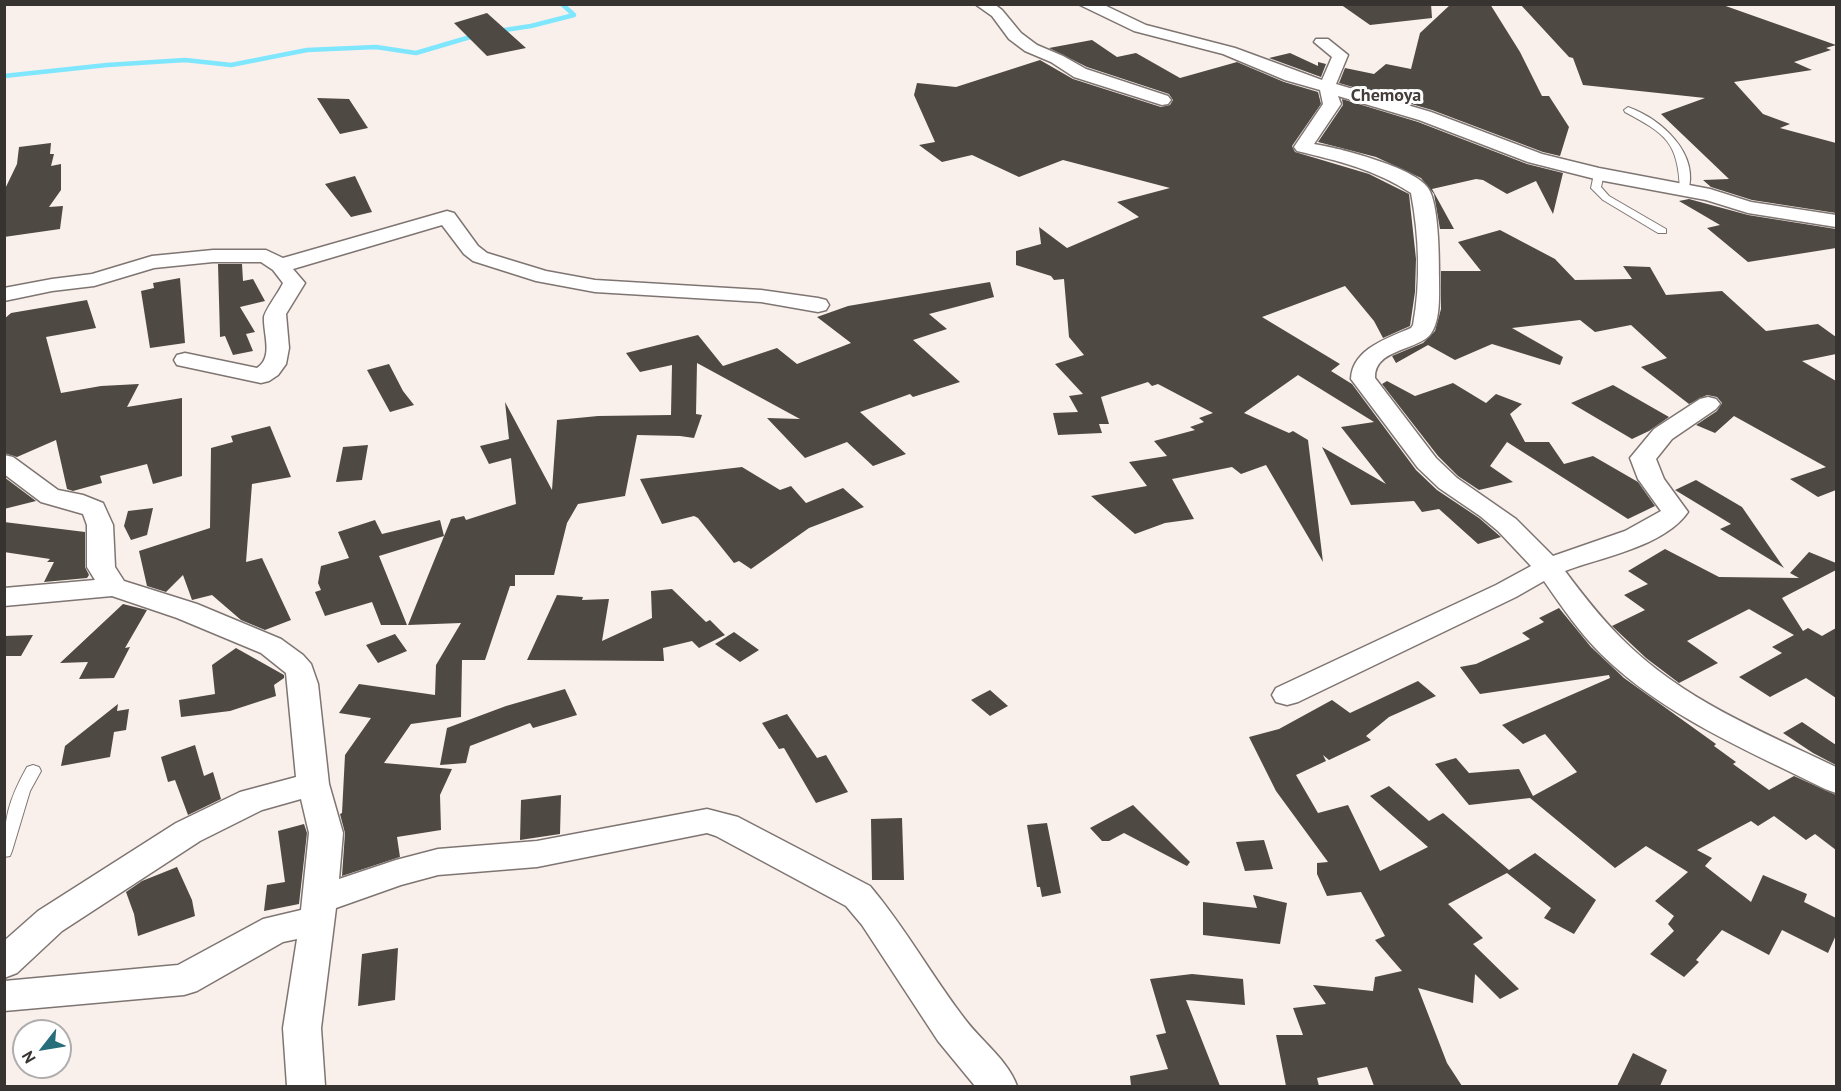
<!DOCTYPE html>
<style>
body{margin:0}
#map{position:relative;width:1841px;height:1091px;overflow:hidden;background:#f9efeb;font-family:"PT Sans",sans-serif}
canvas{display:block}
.frame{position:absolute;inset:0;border:6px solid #373331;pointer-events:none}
.north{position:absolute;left:12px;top:1019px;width:60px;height:60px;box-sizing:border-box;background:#fff;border:2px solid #afadad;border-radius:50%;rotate:239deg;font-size:16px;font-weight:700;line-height:24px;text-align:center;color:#373331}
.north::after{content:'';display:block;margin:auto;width:21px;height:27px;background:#266e79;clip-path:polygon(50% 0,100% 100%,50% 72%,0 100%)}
</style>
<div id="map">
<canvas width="1841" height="1091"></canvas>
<div class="frame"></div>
<div class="north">N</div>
</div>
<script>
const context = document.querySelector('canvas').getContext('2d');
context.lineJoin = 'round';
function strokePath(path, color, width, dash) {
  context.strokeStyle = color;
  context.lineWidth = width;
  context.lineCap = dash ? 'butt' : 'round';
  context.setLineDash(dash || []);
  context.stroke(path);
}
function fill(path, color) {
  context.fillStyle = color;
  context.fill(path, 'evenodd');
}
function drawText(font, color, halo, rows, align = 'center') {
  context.font = font + ' "PT Sans",sans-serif';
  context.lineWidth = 6;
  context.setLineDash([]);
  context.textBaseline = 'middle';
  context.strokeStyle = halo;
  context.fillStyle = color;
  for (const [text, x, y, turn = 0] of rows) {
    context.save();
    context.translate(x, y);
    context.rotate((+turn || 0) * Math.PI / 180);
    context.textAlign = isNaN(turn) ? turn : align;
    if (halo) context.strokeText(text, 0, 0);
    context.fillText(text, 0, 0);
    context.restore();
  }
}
const stream = new Path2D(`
 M 498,31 L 531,26 L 574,15 L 562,4
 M 4,76 L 107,65 L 185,60 L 231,65 L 307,50 L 376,47 L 416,53 L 477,35`);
const building = new Path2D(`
 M 1340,4 L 1431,4 L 1432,18 L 1370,25 Z
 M 1451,4 L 1490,4 L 1520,52 L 1542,96 L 1549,96 L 1569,127 L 1560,156 L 1543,152 L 1432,110 L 1339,83 L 1345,68 L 1374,74 L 1386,64 L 1411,69 L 1420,33 Z
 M 1520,4 L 1720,4 L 1836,45 L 1826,48 L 1831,50 L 1794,62 L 1812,70 L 1734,82 L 1763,114 L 1790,124 L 1780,128 L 1836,143 L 1836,213 L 1752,200 L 1711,187 L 1703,180 L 1729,179 L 1661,114 L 1705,98 L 1583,85 L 1573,58 L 1569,57 Z
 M 487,13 L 526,48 L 487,56 L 454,23 Z
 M 1092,40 L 1117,57 L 1136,53 L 1180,78 L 1237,62 L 1284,82 L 1318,92 L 1321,104 L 1292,146 L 1295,152 L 1369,174 L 1409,194 L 1416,259 L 1415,292 L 1410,326 L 1383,338 L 1374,321 L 1345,286 L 1262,317 L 1340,364 L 1331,371 L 1352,384 L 1416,470 L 1437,490 L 1479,518 L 1501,537 L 1478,544 L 1439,509 L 1422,512 L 1414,501 L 1351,505 L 1322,447 L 1386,484 L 1341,427 L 1374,422 L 1298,375 L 1244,413 L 1289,433 L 1293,431 L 1308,440 L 1323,562 L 1266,465 L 1241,474 L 1232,467 L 1172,479 L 1194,519 L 1165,523 L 1135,534 L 1091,496 L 1147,486 L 1129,462 L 1167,456 L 1154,441 L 1195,430 L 1190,427 L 1204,422 L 1199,418 L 1213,413 L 1158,384 L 1152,386 L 1148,382 L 1101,397 L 1109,424 L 1099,424 L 1102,433 L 1058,435 L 1053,413 L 1078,412 L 1069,396 L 1083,394 L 1055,364 L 1084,355 L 1069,337 L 1064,279 L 1054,280 L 1051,276 L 1016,265 L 1016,251 L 1041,244 L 1039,227 L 1067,248 L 1139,217 L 1117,202 L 1170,188 L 1063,160 L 1019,177 L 972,155 L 942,162 L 919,145 L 935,142 L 914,95 L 917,83 L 956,87 L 1040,60 L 1073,79 L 1161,107 L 1170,105 L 1173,100 L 1169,94 L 1087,67 L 1049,48 Z
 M 1290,53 L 1318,66 L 1318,62 L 1326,64 L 1321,77 L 1269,58 Z
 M 317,98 L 349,99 L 368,128 L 340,134 Z
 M 1342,99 L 1418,122 L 1527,164 L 1563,173 L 1553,214 L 1536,181 L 1507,194 L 1483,180 L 1476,179 L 1432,189 L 1454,229 L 1440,229 L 1434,194 L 1421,178 L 1376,157 L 1318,142 L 1343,105 Z
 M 51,143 L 50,154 L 54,154 L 51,166 L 61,164 L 61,190 L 49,207 L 63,206 L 60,229 L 4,237 L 4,191 L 17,164 L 19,147 Z
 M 355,176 L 372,212 L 351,217 L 325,184 Z
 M 1689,199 L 1748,215 L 1836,229 L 1836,248 L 1748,262 L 1707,228 L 1720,225 L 1679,201 Z
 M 1500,230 L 1555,259 L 1575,280 L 1632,279 L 1623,266 L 1650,267 L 1666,295 L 1722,291 L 1766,331 L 1818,324 L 1836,337 L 1836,354 L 1802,361 L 1836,381 L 1836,490 L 1818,497 L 1790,479 L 1826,467 L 1734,416 L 1715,433 L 1696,425 L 1717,411 L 1722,403 L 1717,397 L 1707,395 L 1689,404 L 1641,367 L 1667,358 L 1631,325 L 1595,332 L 1580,320 L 1512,328 L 1563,357 L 1560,365 L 1492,344 L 1455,360 L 1428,345 L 1396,363 L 1392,356 L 1423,343 L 1435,331 L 1441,309 L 1441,271 L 1481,271 L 1458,242 Z
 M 218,264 L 242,264 L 243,281 L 253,279 L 265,301 L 240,307 L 255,332 L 246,334 L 253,351 L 233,355 L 225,336 L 220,337 Z
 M 180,278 L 185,343 L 150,348 L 141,291 L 154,288 L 153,283 Z
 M 990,282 L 994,297 L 929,314 L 947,329 L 913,340 L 960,382 L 913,397 L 910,394 L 860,412 L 906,454 L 873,466 L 847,442 L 805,458 L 767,418 L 800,419 L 697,363 L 696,414 L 702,415 L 694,438 L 680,436 L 637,435 L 625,496 L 578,504 L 567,523 L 554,575 L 515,575 L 515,586 L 510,586 L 485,660 L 462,660 L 461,717 L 411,724 L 384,763 L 452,769 L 440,795 L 441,830 L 397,837 L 400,857 L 342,876 L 345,833 L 340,814 L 342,813 L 345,755 L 371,718 L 339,713 L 359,684 L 435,695 L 436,665 L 461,623 L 408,625 L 451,519 L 464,516 L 466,520 L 516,504 L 511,458 L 489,464 L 480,446 L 509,439 L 505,402 L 552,490 L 557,420 L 598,416 L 671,415 L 672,365 L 640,372 L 626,353 L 698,335 L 723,366 L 777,348 L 797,364 L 851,343 L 817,317 L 848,306 Z
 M 87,300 L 96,328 L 46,337 L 61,393 L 101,386 L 139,384 L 127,407 L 182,398 L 182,476 L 153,484 L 147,464 L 100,476 L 102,483 L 73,491 L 67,489 L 56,440 L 17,457 L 4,453 L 4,319 L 11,313 Z
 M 389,364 L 403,391 L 414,405 L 390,412 L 367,370 Z
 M 1387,381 L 1415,396 L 1453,383 L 1486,403 L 1496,394 L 1522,404 L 1510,414 L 1525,442 L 1549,442 L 1564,464 L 1593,456 L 1638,482 L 1655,506 L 1628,519 L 1507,442 L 1490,466 L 1513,482 L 1479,490 L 1458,476 L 1438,456 L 1382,384 Z
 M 1613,385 L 1669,417 L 1649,431 L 1632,439 L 1571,403 Z
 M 270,426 L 291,477 L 252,484 L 246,562 L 262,558 L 291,620 L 265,630 L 241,620 L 212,595 L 192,600 L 183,575 L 166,592 L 147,586 L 139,551 L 210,528 L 211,448 L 233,442 L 231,436 Z
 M 368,445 L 362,480 L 336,482 L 343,447 Z
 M 742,467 L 780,490 L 791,486 L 806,503 L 843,488 L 864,507 L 809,528 L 751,569 L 739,561 L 734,563 L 698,518 L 694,516 L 662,524 L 640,479 Z
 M 4,477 L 36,501 L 4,509 Z
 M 1696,480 L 1742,507 L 1784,568 L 1720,529 L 1731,524 L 1675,490 Z
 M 153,508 L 147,535 L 131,540 L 124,526 L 128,511 Z
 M 375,520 L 382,534 L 440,520 L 444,536 L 379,556 L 407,625 L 381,625 L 372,602 L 325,616 L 315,592 L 321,590 L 318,583 L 321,566 L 349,558 L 338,532 Z
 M 4,522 L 85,532 L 85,567 L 89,575 L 87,578 L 44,582 L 54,562 L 47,562 L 50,559 L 4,552 Z
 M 1665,549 L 1719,577 L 1799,578 L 1790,573 L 1809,552 L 1836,563 L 1836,570 L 1782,598 L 1803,631 L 1808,628 L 1822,636 L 1836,628 L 1836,698 L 1806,678 L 1770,697 L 1739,677 L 1782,653 L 1772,647 L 1794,635 L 1749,609 L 1687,641 L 1718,663 L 1679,683 L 1646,658 L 1612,626 L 1645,610 L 1624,595 L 1648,584 L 1628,571 Z
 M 672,589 L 706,622 L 710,620 L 725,635 L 699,648 L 692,641 L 663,648 L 664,661 L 527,660 L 557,595 L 583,597 L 582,600 L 609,599 L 602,641 L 652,618 L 651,591 Z
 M 123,604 L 147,610 L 125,648 L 130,647 L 114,678 L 79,679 L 88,662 L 60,663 Z
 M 1559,608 L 1591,647 L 1624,678 L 1716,744 L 1714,746 L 1736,762 L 1733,764 L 1769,790 L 1794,776 L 1836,795 L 1836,850 L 1815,834 L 1806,840 L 1774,816 L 1758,826 L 1751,821 L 1697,850 L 1712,858 L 1705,866 L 1751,902 L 1763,875 L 1807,894 L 1804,902 L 1836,918 L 1836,935 L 1828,953 L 1782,930 L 1769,955 L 1722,930 L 1696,960 L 1699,962 L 1684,977 L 1650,954 L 1674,931 L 1668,924 L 1674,916 L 1655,901 L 1688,872 L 1646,846 L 1615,868 L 1530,798 L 1469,805 L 1435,764 L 1456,758 L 1469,773 L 1519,769 L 1533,796 L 1577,772 L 1545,734 L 1523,744 L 1502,725 L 1610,678 L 1609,675 L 1480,694 L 1460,667 L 1476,664 L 1530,639 L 1522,633 L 1544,622 L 1539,618 Z
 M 734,632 L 759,650 L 740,662 L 715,644 Z
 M 395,634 L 407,651 L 378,663 L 366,645 Z
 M 33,635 L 21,656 L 4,656 L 4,636 Z
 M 236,648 L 284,675 L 284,678 L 274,685 L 276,696 L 230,711 L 181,717 L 179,700 L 215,694 L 212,665 Z
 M 1418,681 L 1436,696 L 1389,717 L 1366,736 L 1371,740 L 1329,760 L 1323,755 L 1326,761 L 1296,775 L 1318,813 L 1348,805 L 1380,871 L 1428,847 L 1370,796 L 1389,786 L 1429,821 L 1443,813 L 1509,870 L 1535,853 L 1596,900 L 1574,934 L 1544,918 L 1551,908 L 1507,873 L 1448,904 L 1483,938 L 1473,944 L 1519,989 L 1500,999 L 1475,974 L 1473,1003 L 1418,988 L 1447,1063 L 1462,1086 L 1374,1086 L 1367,1067 L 1317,1078 L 1319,1086 L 1286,1086 L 1276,1035 L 1303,1035 L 1293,1008 L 1326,1004 L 1313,985 L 1373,991 L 1375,977 L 1402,971 L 1375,940 L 1385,936 L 1361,892 L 1327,896 L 1317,874 L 1317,863 L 1328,862 L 1276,791 L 1249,737 L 1279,729 L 1332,700 L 1350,713 Z
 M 565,689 L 577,715 L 533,728 L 530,723 L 470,746 L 466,763 L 440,765 L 447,728 L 506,706 Z
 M 990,690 L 1008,706 L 990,716 L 971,700 Z
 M 118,704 L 117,711 L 129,709 L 126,730 L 114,732 L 110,757 L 61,766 L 65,746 Z
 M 787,714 L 817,758 L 826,755 L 848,792 L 816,803 L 784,748 L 779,749 L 762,723 Z
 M 1802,722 L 1836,745 L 1836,765 L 1813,753 L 1783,733 Z
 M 195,745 L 204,776 L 213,772 L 221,799 L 188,815 L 175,780 L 168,782 L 161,757 Z
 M 561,795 L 560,834 L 520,840 L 521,800 Z
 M 1133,805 L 1190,862 L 1187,866 L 1124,833 L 1109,841 L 1102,841 L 1090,828 Z
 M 902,818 L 904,880 L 872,880 L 871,819 Z
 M 1047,823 L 1061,893 L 1042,897 L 1040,887 L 1037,887 L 1027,825 Z
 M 304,824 L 307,833 L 299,904 L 264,911 L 267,885 L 285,882 L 278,831 Z
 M 1264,840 L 1273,869 L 1245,871 L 1236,842 Z
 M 177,867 L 192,900 L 195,916 L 138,936 L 134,914 L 126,892 L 142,881 Z
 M 1253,895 L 1287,903 L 1280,944 L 1203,935 L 1203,902 L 1257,908 Z
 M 398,948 L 395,1000 L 358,1006 L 362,954 Z
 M 1192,974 L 1243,979 L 1245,1005 L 1186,1000 L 1220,1086 L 1131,1086 L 1130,1076 L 1168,1069 L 1156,1035 L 1166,1033 L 1150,979 Z
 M 1633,1053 L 1667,1070 L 1660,1086 L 1617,1086 Z`);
const service = new Path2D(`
 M 1628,107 C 1661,119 1700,153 1688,192 L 1680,190 C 1678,142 1666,134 1625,112 L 1624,110 Z
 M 1599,171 L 1604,174 L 1601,187 L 1609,196 L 1666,229 L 1666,233 L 1658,233 L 1603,200 L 1591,188 L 1594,174 Z
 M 33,765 L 39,767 L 41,771 L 30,791 L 12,851 L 10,856 L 4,857 C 4,819 8,801 27,767 Z`);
const minor = new Path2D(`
 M 975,4 L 994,4 L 1002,10 L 1021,33 L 1037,45 L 1063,56 L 1086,69 L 1168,96 L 1171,100 L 1168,104 L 1162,105 L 1074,77 L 1051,62 L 1025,51 L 1009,39 L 992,16 Z
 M 1078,4 L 1102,4 L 1146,25 L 1235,48 L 1322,80 L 1332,57 L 1314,42 L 1316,39 L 1328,39 L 1348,55 L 1336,84 L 1431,112 L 1542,154 L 1599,168 L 1710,189 L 1751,202 L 1836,215 L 1836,227 L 1748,213 L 1706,200 L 1599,180 L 1528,162 L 1419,120 L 1338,96 L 1341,104 L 1314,144 C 1339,148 1414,167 1428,188 C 1439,203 1439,258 1439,278 C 1439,295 1441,323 1429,336 C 1413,351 1374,350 1375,378 L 1436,458 L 1457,478 L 1516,519 L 1553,556 L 1625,531 L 1661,511 L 1638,479 L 1630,458 L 1654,429 L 1700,399 L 1708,397 L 1716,399 L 1720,404 L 1716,409 L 1672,439 L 1656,459 L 1664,479 L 1688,512 C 1665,546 1602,557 1565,571 C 1583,595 1600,617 1621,638 C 1681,699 1761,731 1836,767 L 1836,793 L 1825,789 C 1747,750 1664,716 1601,654 C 1579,632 1562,607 1544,581 L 1516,597 L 1298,702 L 1287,705 L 1276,702 L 1272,695 L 1276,688 L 1496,585 L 1531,566 L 1498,531 L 1480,516 L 1439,488 L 1418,468 L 1351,379 C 1352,349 1388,338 1411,328 L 1413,325 C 1421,282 1419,235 1411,193 C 1374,169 1338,161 1297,151 L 1294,147 L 1323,104 L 1320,90 L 1285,80 L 1223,54 L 1134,31 Z
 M 447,211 L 454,213 L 478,246 L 487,253 L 546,271 L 595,280 L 761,290 L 818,298 L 826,300 L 829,305 L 826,310 L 818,312 L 761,302 L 595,292 L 536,281 L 473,261 L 464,254 L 442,225 L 293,269 L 305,283 L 286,314 L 289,348 L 286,364 L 278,375 L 269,381 L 261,383 L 177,365 L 174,360 L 177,355 L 185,353 L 257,368 C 274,357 263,334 264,317 C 265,310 279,292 283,283 L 273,270 L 261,262 L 213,262 L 154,268 L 94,286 L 52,291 L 4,301 L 4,288 L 52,279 L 92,274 L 152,256 L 213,250 L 266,250 L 283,258 Z
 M 4,455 L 13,457 L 58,490 L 83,495 L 103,503 L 113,525 L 115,567 L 124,581 L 197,604 L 281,639 L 303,655 L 311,664 L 318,684 L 329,784 L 343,833 L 339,879 L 396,860 L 438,849 L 537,841 L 707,809 L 738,817 L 870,886 C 905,927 931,975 964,1018 C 980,1040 1008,1060 1017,1086 L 975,1086 L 938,1041 L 862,925 L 846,906 L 716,836 L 707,833 L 537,867 L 438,875 L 401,885 L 336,908 L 321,1028 L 325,1086 L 287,1086 L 283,1028 L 297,939 L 283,942 L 197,991 L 184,995 L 4,1011 L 4,981 L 178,965 L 263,919 L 301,910 L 309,833 L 301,799 L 262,810 L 200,841 L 62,931 L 17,973 L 4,978 L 4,941 L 38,911 L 176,823 L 240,792 L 296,777 L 286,673 L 261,653 L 177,618 L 112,596 L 4,606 L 4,588 L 95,580 L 87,567 L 87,525 L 83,514 L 41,502 L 4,474 Z`);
const farQuarternames = [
 ["Chemoya",1386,96]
];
strokePath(stream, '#7ee6fd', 4.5);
fill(building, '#4e4943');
strokePath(service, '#7e7572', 2);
strokePath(minor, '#7e7572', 3);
fill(service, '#fff');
fill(minor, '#fff');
drawText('bold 18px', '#453d3a', '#fff', farQuarternames);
</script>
